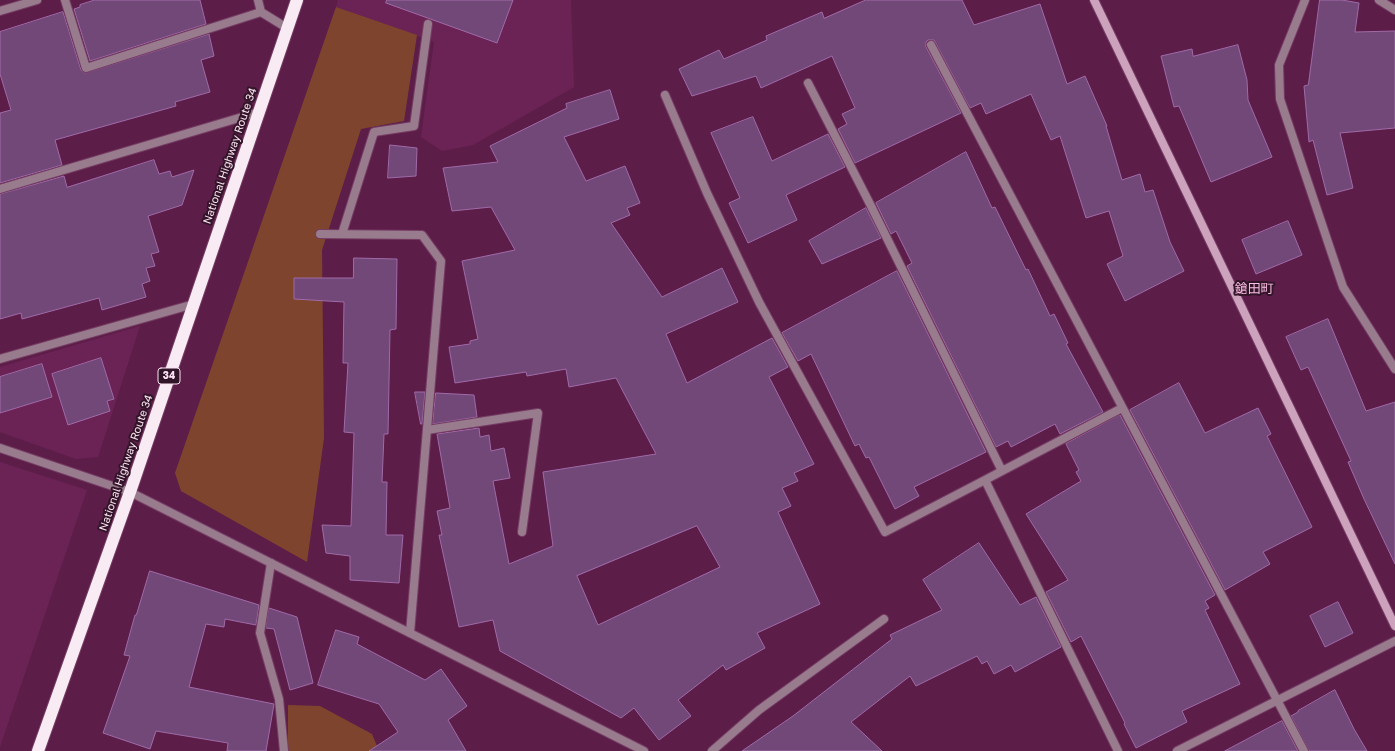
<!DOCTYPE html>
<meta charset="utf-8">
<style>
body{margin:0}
canvas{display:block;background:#5d1d49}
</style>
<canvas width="1395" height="751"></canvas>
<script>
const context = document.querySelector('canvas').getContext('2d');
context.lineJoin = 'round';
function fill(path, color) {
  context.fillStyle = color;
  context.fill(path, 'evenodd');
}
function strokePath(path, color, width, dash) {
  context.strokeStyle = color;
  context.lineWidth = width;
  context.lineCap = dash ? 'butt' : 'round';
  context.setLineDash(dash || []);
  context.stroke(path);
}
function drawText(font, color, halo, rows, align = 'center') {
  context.font = font + ' "Golos Text","Noto Sans JP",sans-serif';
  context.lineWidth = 4;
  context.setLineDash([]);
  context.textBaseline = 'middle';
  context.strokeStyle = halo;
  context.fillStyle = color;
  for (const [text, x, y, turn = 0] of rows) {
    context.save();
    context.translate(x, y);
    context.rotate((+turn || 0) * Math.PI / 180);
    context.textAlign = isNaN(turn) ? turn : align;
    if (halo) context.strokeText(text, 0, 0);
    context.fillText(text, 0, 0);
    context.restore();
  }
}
const built = new Path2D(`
 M 338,0 L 571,0 L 574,87 L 473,145 L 442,151 L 421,137 L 434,42 L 336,7 Z
 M 140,326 L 98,457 L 76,459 L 0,432 L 0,367 Z
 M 0,462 L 87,490 L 0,747 Z`);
const green = new Path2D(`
 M 336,7 L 417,35 L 404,121 L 361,129 L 322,250 L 324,438 L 307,562 L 181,491 L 175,473 Z
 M 288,705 L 320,706 L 372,734 L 379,751 L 288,751 Z`);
const building = new Path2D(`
 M 95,0 L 200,0 L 206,24 L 90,61 L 74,9 L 80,7 L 80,5 Z
 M 387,0 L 513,0 L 497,43 L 386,3 Z
 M 866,0 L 962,0 L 974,25 L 1040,4 L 1067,84 L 1085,76 L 1107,126 L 1106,126 L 1122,180 L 1140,174 L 1145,192 L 1153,190 L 1170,242 L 1184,271 L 1125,301 L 1107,264 L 1123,256 L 1109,211 L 1086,218 L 1060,136 L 1051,140 L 1031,94 L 986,114 L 981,103 L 970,108 L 934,40 L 928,40 L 926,42 L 926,47 L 961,113 L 855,163 L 838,129 L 847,124 L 842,114 L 855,108 L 832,56 L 761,88 L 756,76 L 692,96 L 679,69 L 719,50 L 724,59 L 767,40 L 766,36 L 822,12 L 824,18 Z
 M 1320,0 L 1342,0 L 1359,3 L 1355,32 L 1395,31 L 1395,128 L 1340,133 L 1353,188 L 1327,195 L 1313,140 L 1309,142 L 1304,86 L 1308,85 Z
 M 63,12 L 81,70 L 85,73 L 209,34 L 214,56 L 201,60 L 210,92 L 175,102 L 176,106 L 55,140 L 62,165 L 0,183 L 0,113 L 11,110 L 0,74 L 0,32 Z
 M 1238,45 L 1247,80 L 1248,100 L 1272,157 L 1211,182 L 1179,106 L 1174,107 L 1161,56 L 1192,49 L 1193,56 Z
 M 610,90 L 619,119 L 564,137 L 586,181 L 625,166 L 640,203 L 627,208 L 630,215 L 611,223 L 662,297 L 722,268 L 738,302 L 666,334 L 687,383 L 772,338 L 788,367 L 769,377 L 814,464 L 794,473 L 798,481 L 782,488 L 791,506 L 778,512 L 820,604 L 757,633 L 765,648 L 726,670 L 723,665 L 678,700 L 691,716 L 659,740 L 634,708 L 621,718 L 500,651 L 493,620 L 459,627 L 439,535 L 442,535 L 437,511 L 450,508 L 437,434 L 479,428 L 480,437 L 489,435 L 491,451 L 504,448 L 510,478 L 493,481 L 509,564 L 553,546 L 543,472 L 656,454 L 616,378 L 569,387 L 566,369 L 527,376 L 526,372 L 455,383 L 449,347 L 470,344 L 470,341 L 478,339 L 462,261 L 515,250 L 491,207 L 452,211 L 443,168 L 498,162 L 490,146 L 567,108 L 566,104 ZM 697,526 L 720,567 L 598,625 L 577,576 Z
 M 753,117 L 772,161 L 828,134 L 845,167 L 786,195 L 797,220 L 748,243 L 729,203 L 740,198 L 711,133 Z
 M 390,145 L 417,148 L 416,176 L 388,178 Z
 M 966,152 L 992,208 L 995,207 L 1026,270 L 1028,269 L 1050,316 L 1054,314 L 1068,343 L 1066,344 L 1103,412 L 1060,434 L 1055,424 L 1011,447 L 1008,441 L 996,447 L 907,266 L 912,263 L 896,231 L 891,234 L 876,203 Z
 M 154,160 L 159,174 L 170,171 L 172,177 L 194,170 L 182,205 L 148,216 L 159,252 L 151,254 L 155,266 L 146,268 L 150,281 L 142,284 L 146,297 L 102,310 L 99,298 L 22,319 L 21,313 L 0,319 L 0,194 L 64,176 L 67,187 Z
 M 866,208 L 881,238 L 822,264 L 809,241 Z
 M 1288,221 L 1302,255 L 1256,274 L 1242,240 Z
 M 354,258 L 397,259 L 396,329 L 390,330 L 388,434 L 384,434 L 382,482 L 387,482 L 386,535 L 403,535 L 399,583 L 350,580 L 350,556 L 326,553 L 322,525 L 351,526 L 354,433 L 344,432 L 348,363 L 343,363 L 344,302 L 294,299 L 294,278 L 353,278 Z
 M 897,271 L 986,452 L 914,487 L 919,496 L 895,509 L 869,457 L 866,458 L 859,444 L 855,446 L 811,354 L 798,361 L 782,333 Z
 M 1328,319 L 1366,411 L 1395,402 L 1395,564 L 1364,499 L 1348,462 L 1351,461 L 1308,367 L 1301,370 L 1286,337 Z
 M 101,358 L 114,399 L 107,401 L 110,411 L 68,425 L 52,374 Z
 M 42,364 L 52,397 L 0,413 L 0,377 Z
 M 1179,383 L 1205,433 L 1258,408 L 1271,434 L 1267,436 L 1312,527 L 1263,552 L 1270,564 L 1225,590 L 1130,410 Z
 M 415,392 L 425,392 L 422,424 L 421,424 Z
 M 436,393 L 474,395 L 477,417 L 433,424 Z
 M 1120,415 L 1215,595 L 1205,601 L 1209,608 L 1205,610 L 1240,684 L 1182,711 L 1187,722 L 1136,748 L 1124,724 L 1125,723 L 1081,636 L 1071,642 L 1046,592 L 1068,580 L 1026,514 L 1081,481 L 1076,472 L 1079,470 L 1066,444 Z
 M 979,543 L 1020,605 L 1036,597 L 1061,647 L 1015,672 L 1011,665 L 994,674 L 987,661 L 982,664 L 977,656 L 916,686 L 910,676 L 851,722 L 882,751 L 742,751 L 793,716 L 892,639 L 890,635 L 942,610 L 923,580 Z
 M 150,571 L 259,605 L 256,625 L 225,619 L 224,627 L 206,624 L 189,687 L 274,704 L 266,751 L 227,751 L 228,743 L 156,731 L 150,749 L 103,733 L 130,656 L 124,655 L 135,615 L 136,615 Z
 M 1338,602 L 1353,633 L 1325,647 L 1310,616 Z
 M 269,608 L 297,617 L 313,683 L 290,690 L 274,629 L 266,628 Z
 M 336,630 L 359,637 L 357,644 L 425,680 L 441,669 L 467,706 L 448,720 L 466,751 L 369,751 L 398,732 L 379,704 L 318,685 Z
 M 1335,690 L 1354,729 L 1367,751 L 1309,751 L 1291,716 L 1298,712 L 1298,711 Z
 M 1282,721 L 1298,751 L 1225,751 Z`);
const lane = new Path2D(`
 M 808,83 L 872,208
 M 342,234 L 374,132 L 414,126 L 428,24
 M 427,430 L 538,413 L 522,532
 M 271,563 L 260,633 L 279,699 L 284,751
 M 1277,700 L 1304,751
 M 712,751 L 759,710 L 884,619`);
const street = new Path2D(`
 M 65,0 L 86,68 L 261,12
 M 258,0 L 261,12 L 287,28
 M 1305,0 L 1279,65 L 1280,99 L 1343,287 L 1395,369
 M 1379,0 L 1395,10
 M 0,11 L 37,0
 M 931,45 L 1277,700
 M 665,95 L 707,193 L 759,302 L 885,532 L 985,480
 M 0,189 L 259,112
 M 872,208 L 1002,471 L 985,480 L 1118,751
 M 320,234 L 422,235 L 441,261 L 410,633
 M 0,359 L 194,304
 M 0,448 L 130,492 L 644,751
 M 1002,471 L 1122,408
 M 1177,751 L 1395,641`);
const secondary = new Path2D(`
 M 1094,0 L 1395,626`);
const highway = new Path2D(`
 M 38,751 L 130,492 L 297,0`);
const shields = [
 [169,376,22]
];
const shieldNames = [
 ["34",169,376]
];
const streetNames = [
 ["National Highway Route 34",230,156,-71],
 ["National Highway Route 34",126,463,-71]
];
const quarterNames = [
 ["鎗田町",1254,289]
];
fill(built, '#6b2355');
fill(green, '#7f442d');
fill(building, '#724879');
strokePath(building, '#9f6aa7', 1);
strokePath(lane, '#763d64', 10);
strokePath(street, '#763d64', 10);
strokePath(secondary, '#763d64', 10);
strokePath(highway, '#763d64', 14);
strokePath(lane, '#987c8d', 8);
strokePath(street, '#987c8d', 8);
strokePath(secondary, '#cda2bc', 8);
strokePath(highway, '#f9ebf3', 12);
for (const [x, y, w] of shields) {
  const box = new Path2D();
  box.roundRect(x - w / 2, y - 8, w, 16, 3);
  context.fillStyle = '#321528';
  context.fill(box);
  strokePath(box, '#fce3f2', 1);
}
drawText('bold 10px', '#fce3f2', null, shieldNames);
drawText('11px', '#fce3f2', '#321528', streetNames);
drawText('13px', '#fbbde3', '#321528', quarterNames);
</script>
